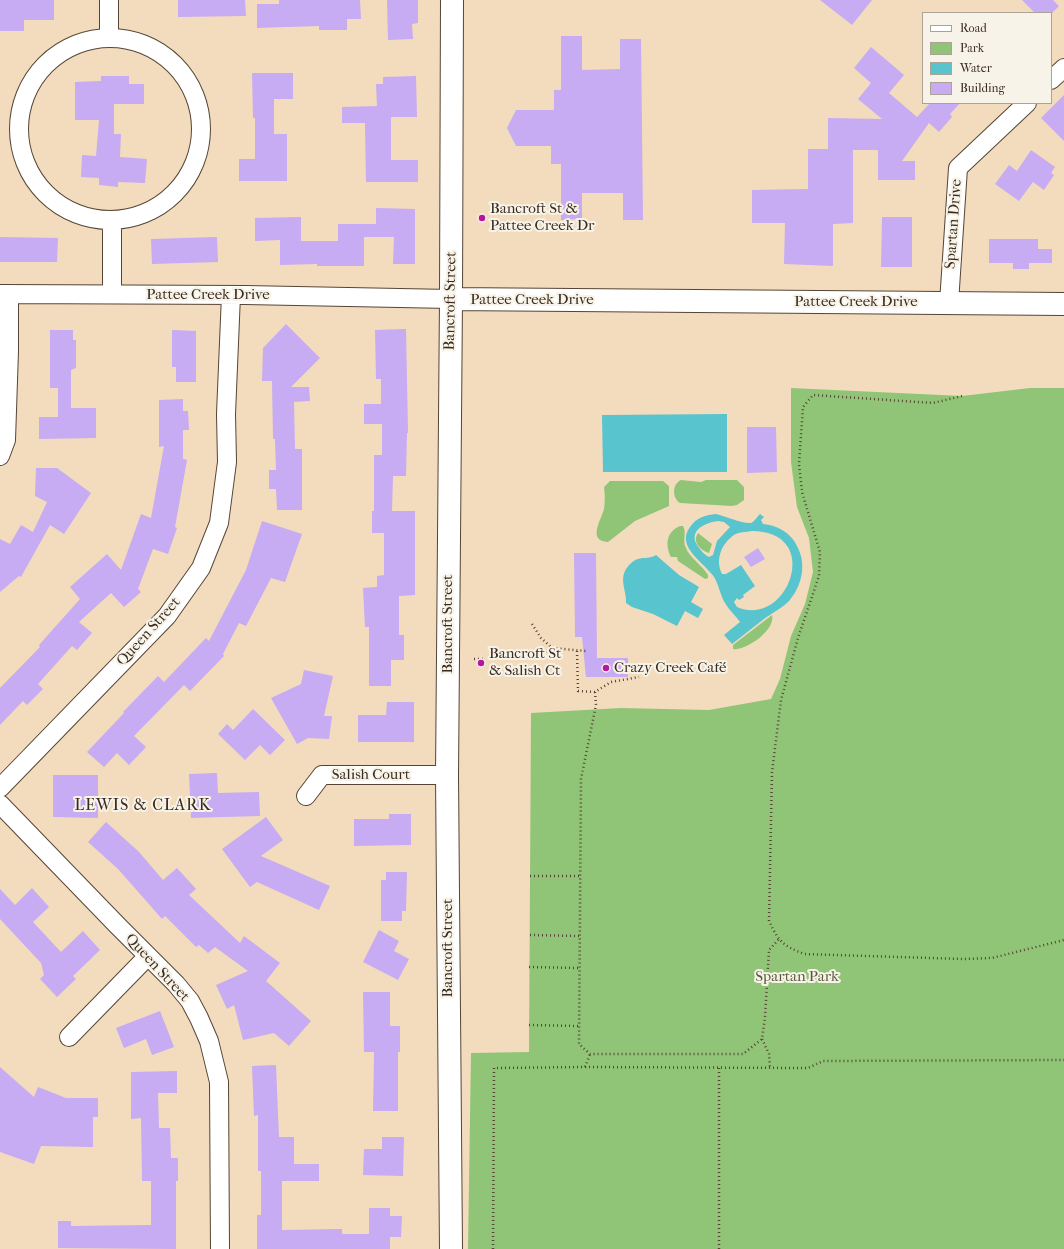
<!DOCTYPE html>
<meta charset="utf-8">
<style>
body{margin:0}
#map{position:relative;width:1064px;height:1249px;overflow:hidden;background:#f2dcbd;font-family:"IM FELL French Canon",serif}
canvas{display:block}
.legend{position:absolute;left:922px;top:12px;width:130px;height:92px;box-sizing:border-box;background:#f7f3e8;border:1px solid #aca397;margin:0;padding:5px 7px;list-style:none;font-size:12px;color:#3b2a1e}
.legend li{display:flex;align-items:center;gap:8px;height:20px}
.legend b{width:20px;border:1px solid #aca397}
</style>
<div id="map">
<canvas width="1064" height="1249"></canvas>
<ul class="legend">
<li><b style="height:5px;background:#fff"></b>Road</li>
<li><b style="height:11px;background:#90c577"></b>Park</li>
<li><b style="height:11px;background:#57c4ce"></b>Water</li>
<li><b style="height:11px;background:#c7abf3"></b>Building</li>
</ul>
</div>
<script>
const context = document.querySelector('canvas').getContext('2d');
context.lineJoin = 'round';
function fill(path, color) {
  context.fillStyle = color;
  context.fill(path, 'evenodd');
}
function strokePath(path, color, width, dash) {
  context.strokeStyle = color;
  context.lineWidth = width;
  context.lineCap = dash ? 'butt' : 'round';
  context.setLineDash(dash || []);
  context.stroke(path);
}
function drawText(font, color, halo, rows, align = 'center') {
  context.font = font + ' "IM FELL French Canon",serif';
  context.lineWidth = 4;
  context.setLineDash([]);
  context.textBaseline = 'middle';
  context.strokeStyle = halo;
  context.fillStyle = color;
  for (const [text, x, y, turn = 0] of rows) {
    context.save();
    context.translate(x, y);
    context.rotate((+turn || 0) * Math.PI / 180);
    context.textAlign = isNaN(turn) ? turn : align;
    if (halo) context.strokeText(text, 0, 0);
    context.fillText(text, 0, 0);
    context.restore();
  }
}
const green = new Path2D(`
 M 791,388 L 962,396 L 1030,388 L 1064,388 L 1064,1249 L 468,1249 L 471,1053 L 529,1052 L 531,713 L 621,708 L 709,710 L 771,699 L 780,679 L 791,636 L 805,604 L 813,572 L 809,538 L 797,507 L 791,462 Z
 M 681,480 L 701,482 L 706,480 L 737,480 L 744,487 L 744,500 L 737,505 L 732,506 L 680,503 C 672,498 672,484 681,480 Z
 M 610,481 L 663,481 L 669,486 L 669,506 L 635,521 L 608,542 C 587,541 601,520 604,509 C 605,502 605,494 604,487 Z
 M 680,526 L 683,526 C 687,532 682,541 686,548 C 689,557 703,566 708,575 L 708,578 L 705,579 L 678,561 L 677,557 L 671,557 C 665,545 666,532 680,526 Z
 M 698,533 L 712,544 L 709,553 C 700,550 692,542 698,533 Z
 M 772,615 C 776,630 746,651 733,649 L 733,645 Z`);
const water = new Path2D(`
 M 727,414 L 727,472 L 603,472 L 602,415 Z
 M 716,514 C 725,516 743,524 751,523 C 754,522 757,517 760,514 L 764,517 L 761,520 L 763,524 C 777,525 791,533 797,546 C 807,564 802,586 789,601 C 782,608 772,613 764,619 C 753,627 743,636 732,644 L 724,635 L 740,622 C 735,615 729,610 725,603 C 720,595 719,585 714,577 C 705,563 675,547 690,527 C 696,518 705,515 716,514 ZM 718,521 L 724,522 L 730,527 L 717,541 L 713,555 L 709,557 C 705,555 703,553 700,549 C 686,533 702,523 718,521 ZM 752,531 C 824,531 788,629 737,607 L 734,602 L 737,598 L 739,600 L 744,597 L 743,595 L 755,586 L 741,565 L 726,574 L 722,574 C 715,560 721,544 734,535 C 738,532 747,532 752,531 Z
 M 656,555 L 679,575 L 699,587 L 691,602 L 703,609 L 698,618 L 685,611 L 677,626 L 653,614 L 632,607 L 626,603 C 627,591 619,581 626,569 C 630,564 632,561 638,559 C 644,557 650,559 656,555 Z`);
const building = new Path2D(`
 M 0,0 L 54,0 L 54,20 L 24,20 L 24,31 L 0,31 Z
 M 178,0 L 245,0 L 246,16 L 178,17 Z
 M 279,0 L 360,0 L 361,19 L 347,19 L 347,30 L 319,30 L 319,26 L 257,28 L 257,4 L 279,4 Z
 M 387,0 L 418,0 L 418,23 L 412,24 L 413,39 L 388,40 Z
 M 820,0 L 872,0 L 852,25 Z
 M 1022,0 L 1053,0 L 1059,6 L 1052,13 L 1035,13 Z
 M 561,36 L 582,36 L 582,70 L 620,69 L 620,39 L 641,39 L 643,220 L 623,220 L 623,193 L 582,193 L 582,219 L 561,220 L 561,164 L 551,164 L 551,146 L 516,146 L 507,128 L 516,110 L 554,110 L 554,90 L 561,90 Z
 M 871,47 L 904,75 L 889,93 L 917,117 L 930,103 L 960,103 L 950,114 L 952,117 L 939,132 L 929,123 L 902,161 L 915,161 L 915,180 L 878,180 L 878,150 L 853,150 L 853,223 L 833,224 L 833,266 L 784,264 L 785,223 L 752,223 L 752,190 L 808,189 L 808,149 L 828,149 L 828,118 L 882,119 L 858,99 L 871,83 L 854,68 Z
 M 252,73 L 293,73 L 293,99 L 274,99 L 274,134 L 287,134 L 287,181 L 239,181 L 239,159 L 255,159 L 255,118 L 253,118 Z
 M 101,76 L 129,76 L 129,84 L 144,84 L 144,104 L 114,104 L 114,134 L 121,134 L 120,157 L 147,159 L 145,183 L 118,182 L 118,187 L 99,185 L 99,178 L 81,177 L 82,155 L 96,156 L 99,120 L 75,120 L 75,82 L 101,81 Z
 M 416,76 L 417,117 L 391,117 L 391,160 L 418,160 L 418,182 L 366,182 L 365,123 L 342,123 L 342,107 L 377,106 L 376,84 L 383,84 L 383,77 Z
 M 1064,95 L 1064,141 L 1041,118 Z
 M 1031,150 L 1055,167 L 1051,173 L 1054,175 L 1044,190 L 1033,182 L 1019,201 L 995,184 L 1009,165 L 1017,171 Z
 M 376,208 L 415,209 L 415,264 L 393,264 L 394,237 L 364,237 L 364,266 L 317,266 L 317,264 L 280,265 L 280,240 L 255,241 L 255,218 L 301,217 L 301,241 L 338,241 L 338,224 L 376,224 Z
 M 882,217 L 912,217 L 912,267 L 881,267 Z
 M 0,237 L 58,238 L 57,262 L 0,262 Z
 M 217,237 L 218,262 L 152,264 L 151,239 Z
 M 989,239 L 1038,239 L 1038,249 L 1052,249 L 1052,263 L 1029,263 L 1029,269 L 1013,269 L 1013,263 L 989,263 Z
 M 286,324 L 320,358 L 291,387 L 309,387 L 310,401 L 294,402 L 295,449 L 302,449 L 302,510 L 277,510 L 276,489 L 269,489 L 269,470 L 276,470 L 275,439 L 273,439 L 272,381 L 262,381 L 263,348 Z
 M 406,329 L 408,433 L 407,433 L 406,476 L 393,476 L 392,511 L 415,511 L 415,595 L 399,596 L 399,635 L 404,635 L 404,660 L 391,660 L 391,686 L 369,686 L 369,627 L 365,627 L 363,588 L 377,587 L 377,576 L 384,575 L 384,533 L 372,533 L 372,511 L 374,511 L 374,455 L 382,455 L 382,424 L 364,424 L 364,404 L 381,404 L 381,379 L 376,379 L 375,330 Z
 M 50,330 L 73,330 L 73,340 L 76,340 L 76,368 L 71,370 L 71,408 L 96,408 L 96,438 L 39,439 L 39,417 L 58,417 L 58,388 L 50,388 Z
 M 172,330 L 196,331 L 196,382 L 176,382 L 176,367 L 172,367 Z
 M 183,399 L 183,411 L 188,411 L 189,430 L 183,430 L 183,459 L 187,460 L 175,527 L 177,528 L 168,554 L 153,549 L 138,589 L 141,592 L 124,607 L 111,593 L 79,622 L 92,633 L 77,650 L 72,646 L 38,684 L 43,689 L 27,705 L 23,701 L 0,725 L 0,688 L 40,647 L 39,645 L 80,599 L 70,587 L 107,554 L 121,570 L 141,514 L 151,518 L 164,446 L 159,447 L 159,400 Z
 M 747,427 L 776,427 L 777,472 L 747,473 Z
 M 36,468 L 57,468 L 91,493 L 64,534 L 50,525 L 21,577 L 19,576 L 0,592 L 0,539 L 10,544 L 21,525 L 33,532 L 47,502 L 35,496 Z
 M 262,521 L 302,534 L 285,582 L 271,578 L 246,626 L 239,623 L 223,654 L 224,656 L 190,691 L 184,685 L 134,736 L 146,747 L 129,765 L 117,753 L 104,767 L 87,752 L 124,713 L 123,712 L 158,676 L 164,682 L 206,638 L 209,641 L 246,570 Z
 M 758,548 L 765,559 L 751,567 L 744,557 Z
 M 574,553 L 596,553 L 597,658 L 628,658 L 628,677 L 586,677 L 582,637 L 575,637 Z
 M 304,670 L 333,676 L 324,716 L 332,716 L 329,739 L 308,738 L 297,744 L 271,698 L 301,684 Z
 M 387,702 L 414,702 L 414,742 L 358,742 L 358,715 L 386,715 Z
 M 253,709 L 285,740 L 270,755 L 260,745 L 245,760 L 218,734 L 227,724 L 233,730 Z
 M 217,773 L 218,793 L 259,792 L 260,816 L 191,818 L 189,774 Z
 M 53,775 L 98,775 L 98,818 L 53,817 Z
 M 389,814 L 411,814 L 411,845 L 354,846 L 354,819 L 389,819 Z
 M 266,817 L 283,840 L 261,856 L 330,886 L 319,910 L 257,882 L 250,887 L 222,849 Z
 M 106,822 L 139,852 L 163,880 L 177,868 L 196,889 L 189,895 L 240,943 L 244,936 L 280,963 L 266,981 L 311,1021 L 289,1046 L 274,1033 L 243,1040 L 234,1005 L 227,1009 L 216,985 L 248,971 L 215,947 L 208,953 L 199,945 L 196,947 L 165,916 L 162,919 L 118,869 L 88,842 Z
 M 386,872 L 407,872 L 406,911 L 402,911 L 402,921 L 381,921 L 381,880 L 386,880 Z
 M 32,888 L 49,907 L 33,922 L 61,952 L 83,931 L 100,950 L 73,976 L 76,979 L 57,997 L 40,979 L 44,975 L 41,963 L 0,919 L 0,889 L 15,905 Z
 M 379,930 L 399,941 L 394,951 L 409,959 L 398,980 L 363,962 Z
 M 363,992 L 390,992 L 390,1026 L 400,1026 L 400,1052 L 398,1052 L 398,1111 L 373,1111 L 374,1052 L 364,1052 Z
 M 160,1011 L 174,1047 L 152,1055 L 146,1039 L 124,1048 L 116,1028 Z
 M 276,1065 L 279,1137 L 294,1137 L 294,1164 L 319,1164 L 319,1181 L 282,1181 L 282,1230 L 342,1229 L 342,1234 L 369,1234 L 369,1208 L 390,1208 L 390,1216 L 402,1216 L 401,1237 L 390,1237 L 390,1249 L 257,1249 L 257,1215 L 261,1215 L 261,1171 L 258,1171 L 258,1115 L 254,1116 L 252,1066 Z
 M 0,1067 L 34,1097 L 38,1087 L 66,1098 L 98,1098 L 98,1117 L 93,1117 L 93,1147 L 41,1146 L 34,1164 L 0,1152 Z
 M 177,1071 L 177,1093 L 158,1093 L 159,1128 L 170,1128 L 171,1158 L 178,1158 L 178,1181 L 176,1181 L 176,1249 L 58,1248 L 58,1221 L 71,1221 L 71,1226 L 151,1225 L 151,1181 L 142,1181 L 141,1118 L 131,1119 L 131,1072 Z
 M 382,1137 L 404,1137 L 403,1176 L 363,1175 L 364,1149 L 382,1149 Z`);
const path = new Path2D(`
 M 962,396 L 933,403 L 813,395 L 803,407 L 799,464 L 802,492 L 820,552 L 819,576 L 798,638 L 781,700 L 772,772 L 769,921 C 779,942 782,945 804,954 L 964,959 L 992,958 L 1064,940
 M 532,624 L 541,638 L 552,648 L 586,651
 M 577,651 L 578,691 L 595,692 L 611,682 L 639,677
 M 474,659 L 485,659
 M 531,659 L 552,648
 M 595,692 L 596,705 L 581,779 L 579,1044 L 590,1054 L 743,1054 L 762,1039 L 765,1017 L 769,950 L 779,939
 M 530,876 L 581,876
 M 530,935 L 580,936
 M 529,967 L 579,968
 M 529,1025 L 578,1026
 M 762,1039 L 769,1054 L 770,1068
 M 585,1067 L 590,1054
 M 493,1249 L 494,1068 L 585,1067 L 808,1068 L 823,1061 L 1064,1060
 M 719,1249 L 719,1068`);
const street = new Path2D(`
 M 109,0 L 109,37
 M19 129a91 91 0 1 1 182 0a91 91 0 1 1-182 0Z
 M 1051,80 L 1064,68
 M 0,294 L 245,295 L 451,299
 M 112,294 L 112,220
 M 949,303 L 958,168 L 1027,103
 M 0,456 L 6,440 L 9,351 L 9,294
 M 0,788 L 167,616 L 201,568 L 219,523 L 227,462 L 226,414 L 231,295
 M 306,796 L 322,775 L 447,775
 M 0,804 L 118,926 L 176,984 L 190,1001 L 199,1018 L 209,1041 L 219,1082 L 220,1249
 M 69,1037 L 148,956`);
const secondary = new Path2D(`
 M 451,299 L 1064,304
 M 451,1249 L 447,775 L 451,299 L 452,0`);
const markers = [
 [482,218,4,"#b5179e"],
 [481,663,4,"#b5179e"],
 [606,668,4,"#b5179e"]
];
const poiNames = [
 ["Bancroft St &",490,209],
 ["Pattee Creek Dr",490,226],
 ["Bancroft St",489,654],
 ["& Salish Ct",489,671],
 ["Crazy Creek Café",614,668]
];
const streetNames = [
 ["Spartan Drive",954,224,-86],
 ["Pattee Creek Drive",208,295],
 ["Pattee Creek Drive",532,300],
 ["Bancroft Street",451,301,-89],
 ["Pattee Creek Drive",856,302],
 ["Bancroft Street",448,624,-90],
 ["Queen Street",149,632,-48],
 ["Salish Court",371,775],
 ["Bancroft Street",448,948,-90],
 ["Queen Street",157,968,47]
];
const parkNames = [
 ["Spartan Park",797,977]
];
const neighbourhoodNames = [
 ["LEWIS & CLARK",143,806]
];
fill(green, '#90c577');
fill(water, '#57c4ce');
fill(building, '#c7abf3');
strokePath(street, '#564536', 20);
strokePath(secondary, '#564536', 24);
strokePath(path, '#564536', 2.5, [1, 3]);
strokePath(street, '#fff', 18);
strokePath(secondary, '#fff', 22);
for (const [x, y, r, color] of markers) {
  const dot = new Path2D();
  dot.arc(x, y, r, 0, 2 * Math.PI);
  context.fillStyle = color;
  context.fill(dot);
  strokePath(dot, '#f7f3e8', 1.5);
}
drawText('15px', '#3b2a1e', '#f7f3e8', poiNames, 'left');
drawText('15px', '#3b2a1e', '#f7f3e8', streetNames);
drawText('15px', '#545839', '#f7f3e8', parkNames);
context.letterSpacing = '1px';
drawText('16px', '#3b2a1e', '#f7f3e8', neighbourhoodNames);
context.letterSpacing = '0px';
</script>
